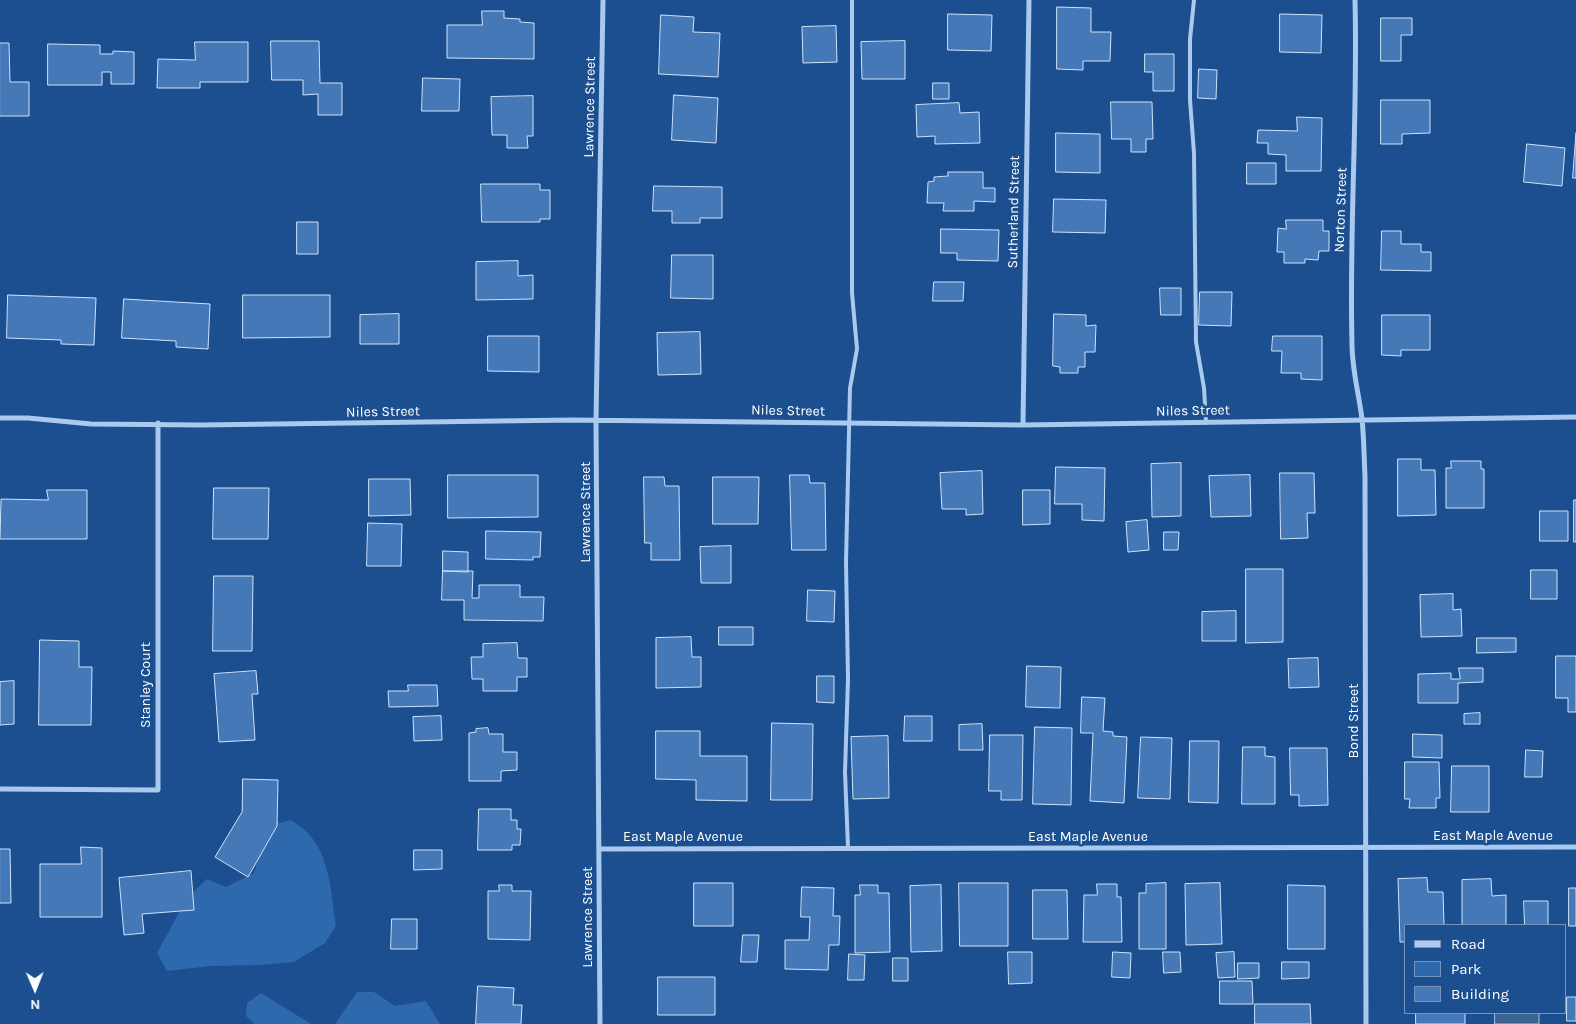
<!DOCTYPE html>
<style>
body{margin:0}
#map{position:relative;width:1576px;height:1024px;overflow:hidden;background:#1b4f8f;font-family:Karla,sans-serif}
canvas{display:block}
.legend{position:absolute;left:1404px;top:924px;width:162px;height:90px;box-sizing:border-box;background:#1b4f8f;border:1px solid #7695bc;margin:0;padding:6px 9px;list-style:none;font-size:15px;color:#fff}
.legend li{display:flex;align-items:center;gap:10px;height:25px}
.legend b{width:25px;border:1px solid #7695bc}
.north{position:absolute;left:10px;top:964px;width:50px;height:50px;-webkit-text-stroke:4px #1b4f8f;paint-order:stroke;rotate:179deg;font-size:14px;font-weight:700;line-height:20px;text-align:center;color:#fff}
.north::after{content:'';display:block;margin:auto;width:18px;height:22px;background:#fff;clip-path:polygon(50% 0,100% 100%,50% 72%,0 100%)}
</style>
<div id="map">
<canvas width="1576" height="1024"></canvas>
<ul class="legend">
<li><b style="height:6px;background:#a9c9ee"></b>Road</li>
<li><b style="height:14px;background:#2e69ad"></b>Park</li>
<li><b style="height:14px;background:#4478b7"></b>Building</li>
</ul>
<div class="north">N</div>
</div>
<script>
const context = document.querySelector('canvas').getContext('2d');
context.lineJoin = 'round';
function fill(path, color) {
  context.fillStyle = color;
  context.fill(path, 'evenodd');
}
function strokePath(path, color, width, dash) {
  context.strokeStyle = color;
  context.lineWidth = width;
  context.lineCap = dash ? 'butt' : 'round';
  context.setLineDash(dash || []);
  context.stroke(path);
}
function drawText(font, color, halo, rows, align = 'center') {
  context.font = font + ' Karla,sans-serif';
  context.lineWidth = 5;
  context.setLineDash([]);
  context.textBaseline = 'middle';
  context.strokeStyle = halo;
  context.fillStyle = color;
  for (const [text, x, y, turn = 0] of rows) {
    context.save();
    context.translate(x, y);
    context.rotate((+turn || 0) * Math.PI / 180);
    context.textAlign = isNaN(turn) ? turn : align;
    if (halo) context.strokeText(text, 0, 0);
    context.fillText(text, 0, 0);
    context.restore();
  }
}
const green = new Path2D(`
 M 290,820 C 330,840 330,887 336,926 L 325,943 L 294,962 L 261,965 L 211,966 L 167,971 L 157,953 L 187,898 L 207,879 L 226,887 L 254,873 L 268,826 Z
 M 357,992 L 374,992 L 395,1006 L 426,1001 L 440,1024 L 335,1024 Z
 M 261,993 L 311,1024 L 255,1024 L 246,1016 L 247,1003 Z`);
const water = new Path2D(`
 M 1495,1013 L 1539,1013 L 1539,1024 L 1495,1024 Z`);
const building = new Path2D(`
 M 1057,7 L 1091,8 L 1091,32 L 1111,32 L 1110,61 L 1083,61 L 1083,70 L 1057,69 Z
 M 482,11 L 504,11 L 504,18 L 520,19 L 520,22 L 534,23 L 534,59 L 447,58 L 447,25 L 482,25 Z
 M 948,14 L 992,15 L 991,51 L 948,50 Z
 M 1280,14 L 1322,15 L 1321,53 L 1280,52 Z
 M 661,15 L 694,17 L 693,32 L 720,33 L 718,77 L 659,74 Z
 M 1381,18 L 1412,18 L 1412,35 L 1401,35 L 1401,61 L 1381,61 Z
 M 836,26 L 837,62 L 803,63 L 802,27 Z
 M 271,41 L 319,41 L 320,83 L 342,83 L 342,115 L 318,115 L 318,94 L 303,95 L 303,80 L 272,80 Z
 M 905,41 L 905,79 L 862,79 L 861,42 Z
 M 195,42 L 248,42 L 248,82 L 200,82 L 200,88 L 157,88 L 158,59 L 195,60 Z
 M 0,43 L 9,43 L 10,82 L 29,82 L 29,116 L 0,116 Z
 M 48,44 L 100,45 L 100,54 L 113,54 L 113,51 L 134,52 L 134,84 L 111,84 L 111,72 L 102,72 L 102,85 L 48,85 Z
 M 1145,54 L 1174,54 L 1174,91 L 1153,91 L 1153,72 L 1145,72 Z
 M 1199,69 L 1217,70 L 1216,99 L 1198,98 Z
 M 423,78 L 460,79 L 459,111 L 422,111 Z
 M 933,83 L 949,83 L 949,99 L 933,99 Z
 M 674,95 L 718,98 L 716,143 L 672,140 Z
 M 533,96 L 533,136 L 527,136 L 528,148 L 507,148 L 507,135 L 492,135 L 491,97 Z
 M 1381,100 L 1430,100 L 1430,133 L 1402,134 L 1402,144 L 1381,144 Z
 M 1111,102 L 1152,102 L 1153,139 L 1146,139 L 1146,152 L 1131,152 L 1131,139 L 1112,139 Z
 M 959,103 L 960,113 L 979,112 L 980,143 L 935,144 L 935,136 L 917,137 L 916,105 Z
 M 1297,117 L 1322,118 L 1321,171 L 1286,171 L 1286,155 L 1268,154 L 1268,143 L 1257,143 L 1258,130 L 1297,131 Z
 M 1056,133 L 1100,134 L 1100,173 L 1056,172 Z
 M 1576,133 L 1576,178 L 1573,178 Z
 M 1527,144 L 1565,148 L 1562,186 L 1524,182 Z
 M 1247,163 L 1276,163 L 1276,184 L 1247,184 Z
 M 948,172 L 983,172 L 983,188 L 995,188 L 995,202 L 974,201 L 974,211 L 943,211 L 944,203 L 927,203 L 928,182 L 934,181 L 934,177 L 948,176 Z
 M 481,184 L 540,184 L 540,190 L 550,190 L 550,219 L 540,219 L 540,222 L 482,222 Z
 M 654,186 L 722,187 L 722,218 L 700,218 L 700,223 L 672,223 L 672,211 L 653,211 Z
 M 1054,199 L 1106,200 L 1105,233 L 1053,232 Z
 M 1286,220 L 1323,220 L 1323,231 L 1329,231 L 1329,251 L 1319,251 L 1318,260 L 1305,259 L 1305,263 L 1284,263 L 1284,252 L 1277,252 L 1278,228 L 1286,229 Z
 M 297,222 L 318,222 L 318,254 L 297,254 Z
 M 941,229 L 999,230 L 998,261 L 957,260 L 957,253 L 941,253 Z
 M 1382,231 L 1401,231 L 1401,244 L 1421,244 L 1421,252 L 1431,252 L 1431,271 L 1381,270 Z
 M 672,255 L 713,255 L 713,299 L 671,298 Z
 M 518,261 L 518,276 L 533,275 L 533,299 L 476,300 L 476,262 Z
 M 934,282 L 964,282 L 963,301 L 933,301 Z
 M 1160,288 L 1181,288 L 1181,315 L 1161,315 Z
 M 1200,292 L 1232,292 L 1231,326 L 1199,325 Z
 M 8,295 L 96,298 L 94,345 L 61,344 L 61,340 L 7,338 Z
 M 243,295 L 330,295 L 330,337 L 243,338 Z
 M 124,299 L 210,304 L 208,349 L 176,347 L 176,341 L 122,338 Z
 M 399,314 L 399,344 L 360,344 L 360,315 Z
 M 1054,314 L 1086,315 L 1086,326 L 1096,325 L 1095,352 L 1085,352 L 1085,367 L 1078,367 L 1078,373 L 1060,373 L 1060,367 L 1053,366 Z
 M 1382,315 L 1430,315 L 1430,350 L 1401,350 L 1401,356 L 1382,355 Z
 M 700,332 L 701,374 L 658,375 L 657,333 Z
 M 488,336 L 539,336 L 539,372 L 488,371 Z
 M 1273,336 L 1322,336 L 1322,380 L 1301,379 L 1301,373 L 1281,373 L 1282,351 L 1272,351 Z
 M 1398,459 L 1421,459 L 1421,470 L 1435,470 L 1436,515 L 1398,516 Z
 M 1451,461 L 1481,461 L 1481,469 L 1484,469 L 1484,508 L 1446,508 L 1446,468 L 1451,468 Z
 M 1181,463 L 1181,516 L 1152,517 L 1151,464 Z
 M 1056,467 L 1105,468 L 1104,521 L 1082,520 L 1082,504 L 1055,504 Z
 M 982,471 L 983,514 L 966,515 L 966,509 L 942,509 L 940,473 Z
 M 1280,473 L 1314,473 L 1315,513 L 1307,513 L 1308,538 L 1281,539 Z
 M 448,475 L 538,475 L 538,517 L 448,518 Z
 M 790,475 L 809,475 L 810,483 L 825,483 L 826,550 L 792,550 Z
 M 1250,475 L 1251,516 L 1211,517 L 1209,476 Z
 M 644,477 L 664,477 L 665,486 L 679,486 L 680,560 L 651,560 L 651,543 L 645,543 Z
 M 713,477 L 759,477 L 758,524 L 713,524 Z
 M 369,479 L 410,479 L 411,515 L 369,516 Z
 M 214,488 L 269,488 L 268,539 L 213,539 Z
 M 47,490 L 87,490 L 87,539 L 0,539 L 1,499 L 48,500 Z
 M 1023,490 L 1050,490 L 1050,524 L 1023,525 Z
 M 1574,500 L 1576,500 L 1576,542 L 1574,542 Z
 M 1540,511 L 1568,511 L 1568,541 L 1540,541 Z
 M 1147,520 L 1149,550 L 1128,552 L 1126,522 Z
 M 368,523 L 402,524 L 401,566 L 367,566 Z
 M 486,531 L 541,532 L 540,557 L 533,557 L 533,560 L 486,559 Z
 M 1164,532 L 1179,532 L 1178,550 L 1164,550 Z
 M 731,546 L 731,583 L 701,583 L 700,547 Z
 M 443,551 L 468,552 L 468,572 L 443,571 Z
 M 1246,569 L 1283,569 L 1283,642 L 1246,643 Z
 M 1531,570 L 1557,570 L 1557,599 L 1531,599 Z
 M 443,571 L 473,571 L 472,598 L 479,598 L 479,585 L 520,585 L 520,597 L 544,597 L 543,621 L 464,620 L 464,600 L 442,600 Z
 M 214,576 L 253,576 L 252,651 L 213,651 Z
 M 808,590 L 835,591 L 834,622 L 807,621 Z
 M 1453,594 L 1453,610 L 1461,609 L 1462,636 L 1421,637 L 1420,595 Z
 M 1236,611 L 1236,641 L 1202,641 L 1202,612 Z
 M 719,627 L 753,627 L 753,645 L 719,645 Z
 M 691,637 L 692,657 L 701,657 L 701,687 L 656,688 L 656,638 Z
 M 1477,638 L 1516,638 L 1516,652 L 1477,653 Z
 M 40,640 L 79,641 L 79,667 L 92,667 L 91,725 L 39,725 Z
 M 517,643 L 518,658 L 527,658 L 527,677 L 517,677 L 517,691 L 483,691 L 483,679 L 472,679 L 471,657 L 483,657 L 483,644 Z
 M 1556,656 L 1576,656 L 1576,712 L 1568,712 L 1568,698 L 1556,698 Z
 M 1318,658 L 1319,687 L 1289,688 L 1288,659 Z
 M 1027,666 L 1061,667 L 1060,708 L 1026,707 Z
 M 1459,668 L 1483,668 L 1483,682 L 1458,683 L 1458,703 L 1418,703 L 1418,674 L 1451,673 L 1451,679 L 1460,679 Z
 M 256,671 L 258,694 L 252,694 L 255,740 L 219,742 L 214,674 Z
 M 817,676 L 834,676 L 834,703 L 817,702 Z
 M 14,681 L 14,724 L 0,725 L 0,682 Z
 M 408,685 L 437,685 L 438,706 L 389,707 L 388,691 L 408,691 Z
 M 1082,697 L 1105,698 L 1103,731 L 1113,732 L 1113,736 L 1127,737 L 1124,803 L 1090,801 L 1093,733 L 1081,733 Z
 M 1480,713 L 1480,724 L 1464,724 L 1464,714 Z
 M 441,716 L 442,740 L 414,741 L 413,717 Z
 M 905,716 L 932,716 L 932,741 L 904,741 Z
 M 772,723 L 813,724 L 812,800 L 771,800 Z
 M 982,724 L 983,750 L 959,750 L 959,725 Z
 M 1035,727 L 1072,728 L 1071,805 L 1033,804 Z
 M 488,728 L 489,734 L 503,734 L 503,752 L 517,752 L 517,770 L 501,771 L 501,781 L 469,781 L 469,733 L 476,732 L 476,729 Z
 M 656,731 L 700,731 L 700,756 L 747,756 L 747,801 L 696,800 L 696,780 L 656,779 Z
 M 1413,734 L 1442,735 L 1442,758 L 1413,757 Z
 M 990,735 L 1023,735 L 1022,800 L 1001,800 L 1001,791 L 989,791 Z
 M 888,736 L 889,798 L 853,799 L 851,737 Z
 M 1141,737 L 1172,738 L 1170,799 L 1138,798 Z
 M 1190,741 L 1219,741 L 1218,803 L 1189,802 Z
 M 1243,747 L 1265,747 L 1265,756 L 1275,757 L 1275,804 L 1242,804 Z
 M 1290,748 L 1327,748 L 1328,805 L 1299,806 L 1299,795 L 1291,795 Z
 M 1526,750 L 1543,751 L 1542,777 L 1525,777 Z
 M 1405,762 L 1439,762 L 1440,798 L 1436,798 L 1436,808 L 1409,808 L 1410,799 L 1405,799 Z
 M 1452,766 L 1489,766 L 1489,812 L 1451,812 Z
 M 243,779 L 278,780 L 277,826 L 248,877 L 215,857 L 242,812 Z
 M 479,809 L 511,809 L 511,820 L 517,820 L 517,829 L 521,829 L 520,845 L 512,845 L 512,850 L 478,850 Z
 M 81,847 L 102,848 L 102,917 L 40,917 L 40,864 L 81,864 Z
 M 0,849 L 10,849 L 11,903 L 0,903 Z
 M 414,850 L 442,850 L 442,869 L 414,870 Z
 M 191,871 L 194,910 L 142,914 L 144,933 L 124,935 L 119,878 Z
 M 1427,878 L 1428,892 L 1443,892 L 1444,925 L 1456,925 L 1405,925 L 1405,942 L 1400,942 L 1398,879 Z
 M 1491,879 L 1492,896 L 1506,895 L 1506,925 L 1462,925 L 1462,880 Z
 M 694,883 L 733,883 L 733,926 L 694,926 Z
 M 959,883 L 1008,883 L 1008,946 L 960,946 Z
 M 1166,883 L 1166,949 L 1139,949 L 1139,893 L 1146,893 L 1146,884 Z
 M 1220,883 L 1222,944 L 1186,945 L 1185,884 Z
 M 1097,884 L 1117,884 L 1117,897 L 1121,897 L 1122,942 L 1083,942 L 1084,895 L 1097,895 Z
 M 499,885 L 512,885 L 512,891 L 531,891 L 530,940 L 488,939 L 488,891 L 499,891 Z
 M 860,885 L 878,885 L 878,893 L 889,893 L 890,952 L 855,953 L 855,895 L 860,895 Z
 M 941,885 L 942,951 L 911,952 L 910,886 Z
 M 1288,885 L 1325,886 L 1325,949 L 1288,949 Z
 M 802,887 L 834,888 L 833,916 L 840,916 L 839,945 L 829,945 L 828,970 L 785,969 L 785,940 L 809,940 L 810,917 L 801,917 Z
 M 1569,888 L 1576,888 L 1576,926 L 1569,926 Z
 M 1033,890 L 1067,890 L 1068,939 L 1033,939 Z
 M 1524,901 L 1548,901 L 1548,925 L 1525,925 Z
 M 392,919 L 417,919 L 417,949 L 391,949 Z
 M 743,935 L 759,935 L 757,962 L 741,962 Z
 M 1008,952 L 1032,952 L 1032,983 L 1009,984 Z
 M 1113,952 L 1131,953 L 1130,978 L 1112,977 Z
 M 1163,952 L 1180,952 L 1181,972 L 1164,973 Z
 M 1234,952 L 1235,977 L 1218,978 L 1216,953 Z
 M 849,954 L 865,955 L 864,980 L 848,980 Z
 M 893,958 L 908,958 L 908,981 L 893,981 Z
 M 1282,962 L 1309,962 L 1309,978 L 1282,979 Z
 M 1238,963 L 1259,963 L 1259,978 L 1238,979 Z
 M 658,977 L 715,977 L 715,1015 L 658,1015 Z
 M 1220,981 L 1252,981 L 1253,1004 L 1220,1004 Z
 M 478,986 L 514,988 L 513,1005 L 522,1005 L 521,1024 L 476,1024 Z
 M 1567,997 L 1576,997 L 1576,1021 L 1567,1021 Z
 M 1255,1004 L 1310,1004 L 1311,1024 L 1255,1024 Z
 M 1416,1013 L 1465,1013 L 1465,1024 L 1416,1024 Z`);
const service = new Path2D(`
 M 1194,0 L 1190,39 L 1190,100 L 1194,153 L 1196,342 L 1204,388 L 1206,422
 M 848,847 L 845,772 L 848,679 L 846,562 L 850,388 L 857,349 L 852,293 L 852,0`);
const minor = new Path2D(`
 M 1355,0 C 1358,115 1349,230 1352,344 C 1352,370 1359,394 1362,419 C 1364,438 1364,457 1365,476 L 1366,1024
 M 0,418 L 28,418 L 91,424 L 201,425 L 573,420 L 1023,425 L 1576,417
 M 1023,425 L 1029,0
 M 0,789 L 158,790 L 158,423
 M 600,849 L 1576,847
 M 600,1024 L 596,421 L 603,0`);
const streetNames = [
 ["Lawrence Street",590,107,-89],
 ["Norton Street",1341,210,-88],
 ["Sutherland Street",1014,212,-89],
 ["Niles Street",788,411,1],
 ["Niles Street",1193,411,-1],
 ["Niles Street",383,412,-1],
 ["Lawrence Street",586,512,-90],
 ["Stanley Court",146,685,-90],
 ["Bond Street",1354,721,-90],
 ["East Maple Avenue",1493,836],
 ["East Maple Avenue",683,837],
 ["East Maple Avenue",1088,837],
 ["Lawrence Street",588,917,-90]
];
fill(green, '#2e69ad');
fill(water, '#3c6290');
strokePath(water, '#9cc4f0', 1);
fill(building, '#4478b7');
strokePath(building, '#cfe3fa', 1);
strokePath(service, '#a9c9ee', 4);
strokePath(minor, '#a9c9ee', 5);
drawText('14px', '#fff', '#1b4f8f', streetNames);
</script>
